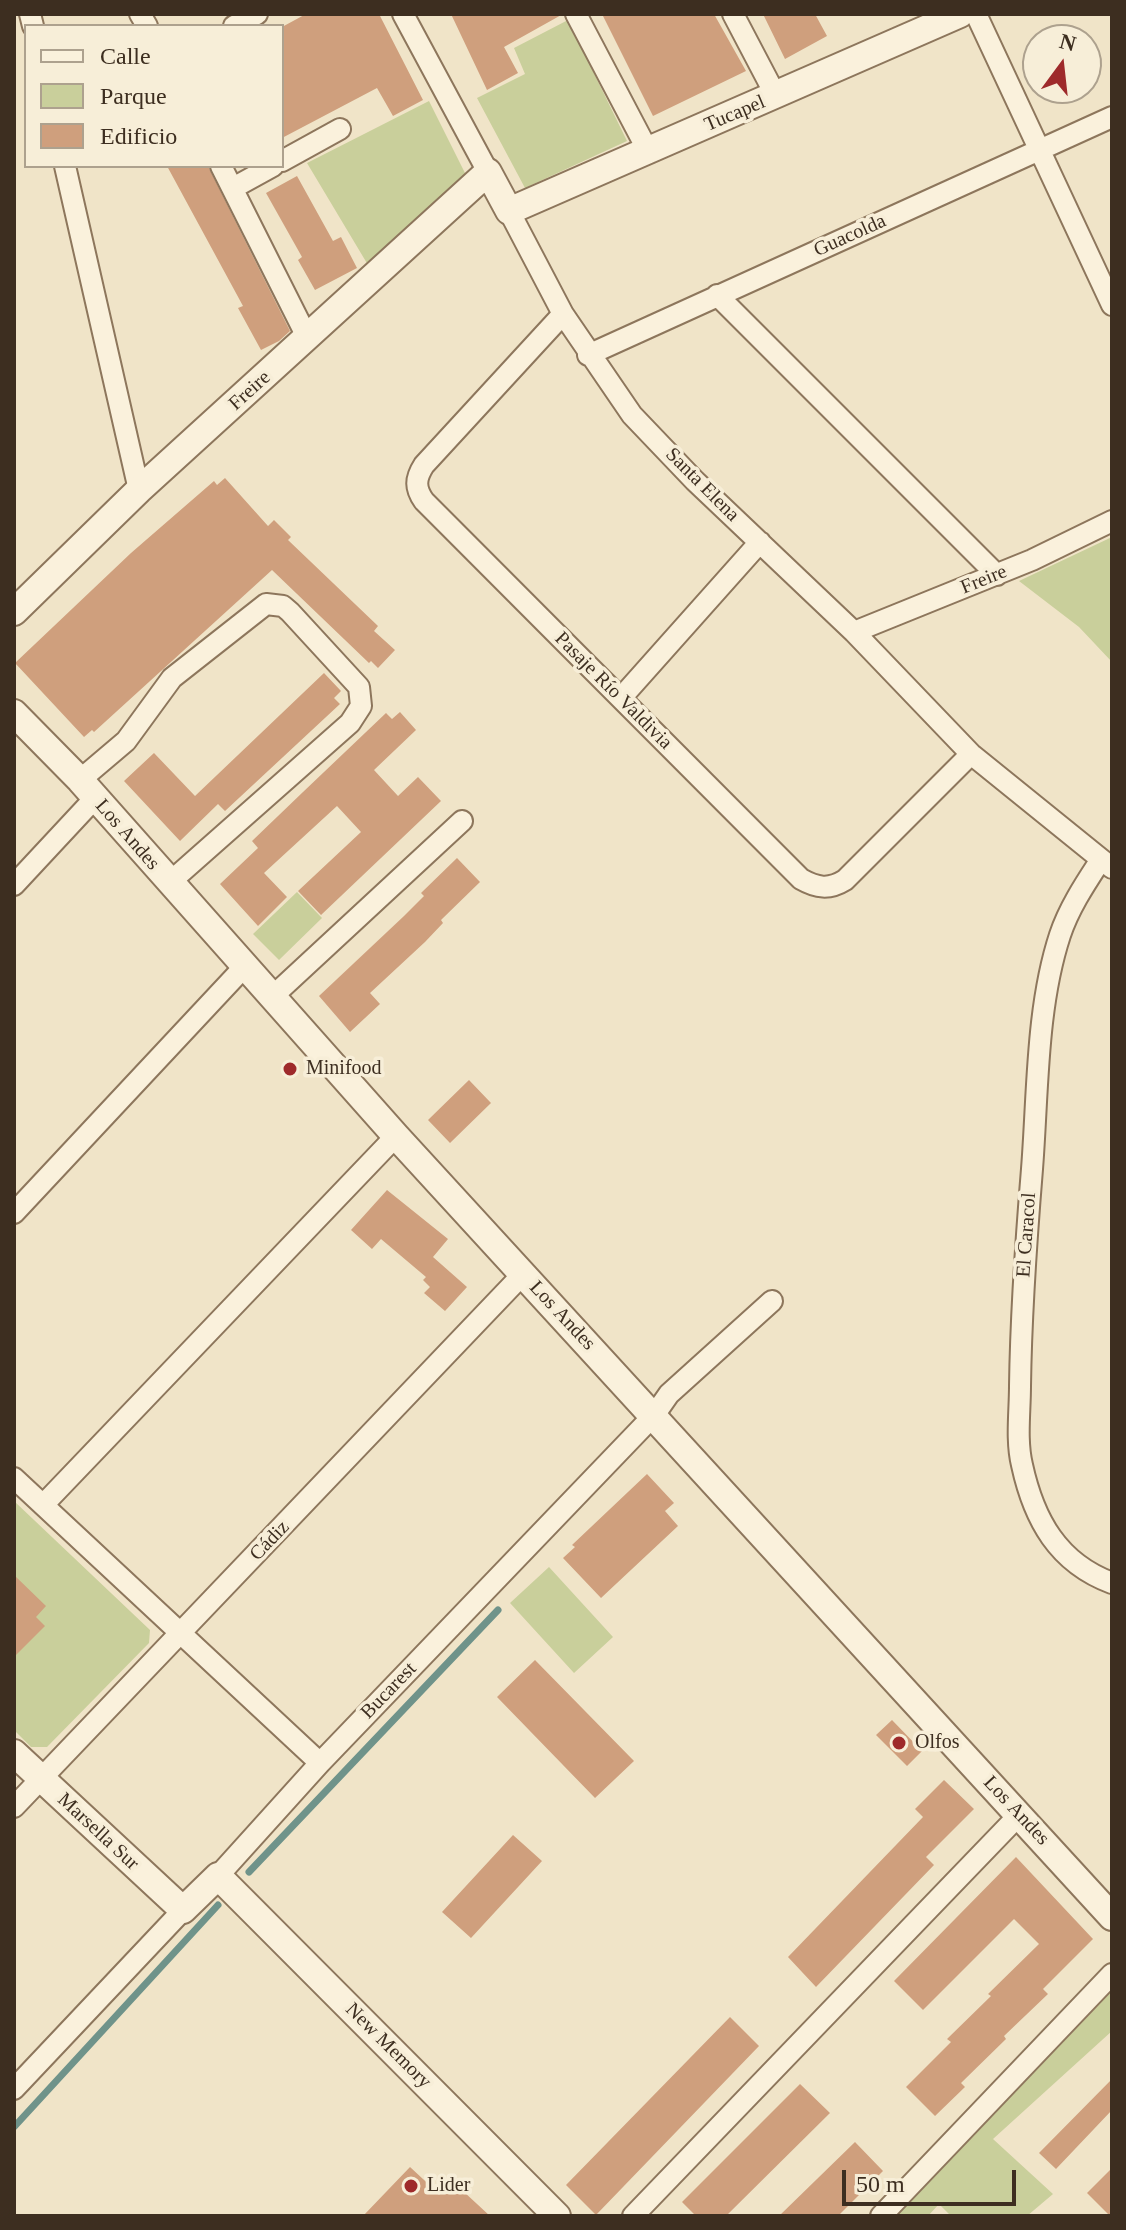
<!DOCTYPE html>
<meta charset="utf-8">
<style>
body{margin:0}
#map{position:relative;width:1126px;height:2230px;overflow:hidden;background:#f0e4c8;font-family:Georgia,serif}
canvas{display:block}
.frame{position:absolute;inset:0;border:16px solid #3d2e20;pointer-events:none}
.legend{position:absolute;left:24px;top:24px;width:260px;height:144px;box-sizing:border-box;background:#f7eed8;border:2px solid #ada18e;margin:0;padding:10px 14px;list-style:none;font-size:24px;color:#3d2e20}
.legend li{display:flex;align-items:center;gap:16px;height:40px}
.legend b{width:40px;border:2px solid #ada18e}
.north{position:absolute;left:1022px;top:24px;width:80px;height:80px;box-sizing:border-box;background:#f7eed8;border:2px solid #ada18e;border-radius:50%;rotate:15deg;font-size:22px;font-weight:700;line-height:32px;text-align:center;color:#3d2e20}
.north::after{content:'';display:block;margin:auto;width:28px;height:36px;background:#9e2a2b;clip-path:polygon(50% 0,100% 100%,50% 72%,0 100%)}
.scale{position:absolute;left:842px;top:2170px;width:174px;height:36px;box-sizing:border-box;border:4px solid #3d2e20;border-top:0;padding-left:10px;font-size:24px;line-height:28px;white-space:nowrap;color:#3d2e20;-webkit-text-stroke:6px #f7eed8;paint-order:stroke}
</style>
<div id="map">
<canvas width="1126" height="2230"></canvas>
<div class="frame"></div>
<ul class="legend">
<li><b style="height:10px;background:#faf1dc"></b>Calle</li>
<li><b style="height:22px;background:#c9cf9b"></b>Parque</li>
<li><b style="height:22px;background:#cf9f7d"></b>Edificio</li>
</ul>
<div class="north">N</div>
<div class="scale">50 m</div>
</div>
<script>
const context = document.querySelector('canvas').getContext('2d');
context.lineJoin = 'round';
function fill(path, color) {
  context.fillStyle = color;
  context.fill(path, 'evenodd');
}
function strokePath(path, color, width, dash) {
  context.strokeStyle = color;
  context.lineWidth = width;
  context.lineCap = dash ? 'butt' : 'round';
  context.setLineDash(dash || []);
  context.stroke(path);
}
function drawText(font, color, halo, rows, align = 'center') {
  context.font = font + ' Georgia,serif';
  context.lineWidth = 7;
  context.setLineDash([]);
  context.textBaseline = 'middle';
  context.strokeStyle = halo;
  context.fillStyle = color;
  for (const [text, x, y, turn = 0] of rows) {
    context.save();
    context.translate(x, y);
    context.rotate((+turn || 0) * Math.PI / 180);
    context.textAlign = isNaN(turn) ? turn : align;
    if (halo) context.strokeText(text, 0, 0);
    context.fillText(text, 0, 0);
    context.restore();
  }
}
const green = new Path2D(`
 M 568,20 L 627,141 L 525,188 L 477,98 L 525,74 L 514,48 Z
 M 429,101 L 466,175 L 368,265 L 307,163 Z
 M 1112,537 L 1112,662 L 1079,627 L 1019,581 Z
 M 297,892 L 322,918 L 279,960 L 253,934 Z
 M 14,1501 L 150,1630 L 149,1643 L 47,1747 L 31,1747 L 14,1730 Z
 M 549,1567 L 613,1637 L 574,1673 L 510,1603 Z
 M 1112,1991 L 1112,2031 L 993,2139 L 1053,2194 L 1027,2216 L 951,2216 L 939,2204 L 928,2216 L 897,2216 Z`);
const stream = new Path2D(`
 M 249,1872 L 498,1610
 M 14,2127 L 218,1905`);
const building = new Path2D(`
 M 306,14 L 379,14 L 423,100 L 393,116 L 377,88 L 282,138 L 282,27 Z
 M 451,14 L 563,14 L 504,47 L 518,73 L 487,90 Z
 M 602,14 L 714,14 L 746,71 L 653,116 Z
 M 763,14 L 815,14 L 827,36 L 785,59 Z
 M 167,166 L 208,166 L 290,331 L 279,341 L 261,350 L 238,308 L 243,306 Z
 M 297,176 L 333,241 L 341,237 L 357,268 L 315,290 L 298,260 L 302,257 L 266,193 Z
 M 225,478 L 268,526 L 274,520 L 291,537 L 288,540 L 378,626 L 374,631 L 395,650 L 378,668 L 371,661 L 369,663 L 272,570 L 94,732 L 92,730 L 84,737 L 15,663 L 131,553 L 214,481 L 217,485 Z
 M 324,673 L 341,691 L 334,698 L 340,704 L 225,811 L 218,804 L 180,841 L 124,781 L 154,753 L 195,796 Z
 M 400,712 L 416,730 L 374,770 L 398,796 L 418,777 L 441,801 L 321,915 L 298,891 L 361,832 L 337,806 L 264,873 L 287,897 L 258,926 L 220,884 L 258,848 L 252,841 L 303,792 L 386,713 L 392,719 Z
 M 457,858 L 480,882 L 441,920 L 443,923 L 425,942 L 370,993 L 380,1004 L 350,1032 L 319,996 L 404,916 L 424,896 L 421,893 Z
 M 469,1080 L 491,1103 L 450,1143 L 428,1120 Z
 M 387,1190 L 448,1239 L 433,1257 L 467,1287 L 445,1311 L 424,1293 L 430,1287 L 423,1280 L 426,1277 L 381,1239 L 372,1249 L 351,1230 Z
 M 647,1474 L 674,1503 L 665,1511 L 678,1526 L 601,1598 L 563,1558 L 575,1547 L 572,1545 Z
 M 14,1575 L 46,1606 L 36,1617 L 45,1626 L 14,1657 Z
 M 535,1660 L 634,1761 L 595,1798 L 497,1697 Z
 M 892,1720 L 922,1751 L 907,1766 L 876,1735 Z
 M 944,1780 L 974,1809 L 926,1857 L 934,1865 L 816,1987 L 788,1957 L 923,1817 L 915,1809 Z
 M 513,1835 L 542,1861 L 471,1938 L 442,1912 Z
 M 1016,1857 L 1093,1939 L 1043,1989 L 1048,1994 L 1004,2036 L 1006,2039 L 961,2083 L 965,2087 L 935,2116 L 906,2087 L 951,2042 L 947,2039 L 991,1996 L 988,1994 L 1039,1944 L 1014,1919 L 923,2010 L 894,1981 Z
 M 730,2017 L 759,2046 L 596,2215 L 566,2185 Z
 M 1112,2079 L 1112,2110 L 1056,2169 L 1039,2153 Z
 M 800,2084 L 830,2113 L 726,2216 L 696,2216 L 682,2202 Z
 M 855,2142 L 883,2171 L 838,2216 L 779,2216 Z
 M 410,2167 L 437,2192 L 450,2179 L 490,2216 L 363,2216 Z
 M 1112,2168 L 1112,2216 L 1110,2216 L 1087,2193 Z`);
const minor = new Path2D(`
 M 30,14 L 33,26
 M 140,14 L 147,26
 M 403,14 L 488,172
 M 576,14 L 648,151
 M 733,14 L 776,96
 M 976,14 L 1112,305
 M 234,26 L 257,14
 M 282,161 L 340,129
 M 65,166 L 139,490
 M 221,166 L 308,339
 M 233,188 L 273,166
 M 509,211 L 563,314 L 632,415 L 695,481 L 854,632 L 971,754 L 1112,868
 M 717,295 L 997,575
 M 563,314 L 424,465 C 415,479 415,488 424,501 L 801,879 C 817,888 829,890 845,880 L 971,754
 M 588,355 L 1112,117
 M 854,632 L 1032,560 L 1112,521
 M 621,698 L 760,542
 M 80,780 L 126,741 L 172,678 L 266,604 L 283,606 L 290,612 L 359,687 L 361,706 L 350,723 L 169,883
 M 1100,861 C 1085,884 1069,908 1060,935 C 1036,1008 1038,1093 1032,1169 C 1026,1242 1021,1314 1020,1386 C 1020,1412 1016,1440 1022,1465 C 1034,1520 1058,1563 1112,1583
 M 14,885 L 95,798
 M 272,997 L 462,821
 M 14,1213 L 245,966
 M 14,1478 L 320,1763
 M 43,1505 L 396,1136
 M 14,1807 L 523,1274
 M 218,1876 L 320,1763 L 655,1414 L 669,1394 L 772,1301
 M 14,2089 L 183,1910
 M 633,2216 L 1020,1814
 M 881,2216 L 1112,1974`);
const tertiary = new Path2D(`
 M 14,612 L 139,490 L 488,172 L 509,211 L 960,14
 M 14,713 L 80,780 L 396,1136 L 1112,1917
 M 14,1753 L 183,1910 L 218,1876 L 557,2216`);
const markers = [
 [290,1069,8,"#9e2a2b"],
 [899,1743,8,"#9e2a2b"],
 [411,2186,8,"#9e2a2b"]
];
const streetNames = [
 ["Tucapel",735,114,-23],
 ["Guacolda",850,236,-24],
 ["Freire",250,391,-42],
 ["Santa Elena",702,485,45],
 ["Freire",984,580,-22],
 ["Pasaje Río Valdivia",613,691,45],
 ["Los Andes",127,835,49],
 ["El Caracol",1027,1235,-86],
 ["Los Andes",562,1316,47],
 ["Cádiz",270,1541,-46],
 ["Bucarest",389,1691,-46],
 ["Los Andes",1016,1811,47],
 ["Marsella Sur",98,1832,43],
 ["New Memory",388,2046,45]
];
const poiNames = [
 ["Minifood",306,1069],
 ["Olfos",915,1743],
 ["Lider",427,2186]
];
fill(green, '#c9cf9b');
strokePath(stream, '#6f938a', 7);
fill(building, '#cf9f7d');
strokePath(minor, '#8d765c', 24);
strokePath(tertiary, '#8d765c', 30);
strokePath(minor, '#faf1dc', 20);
strokePath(tertiary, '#faf1dc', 26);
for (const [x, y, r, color] of markers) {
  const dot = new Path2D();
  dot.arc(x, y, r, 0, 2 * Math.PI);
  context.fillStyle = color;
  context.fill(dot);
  strokePath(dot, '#f7eed8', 3);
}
drawText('20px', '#3d2e20', '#f7eed8', streetNames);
drawText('20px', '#3d2e20', '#f7eed8', poiNames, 'left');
</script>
